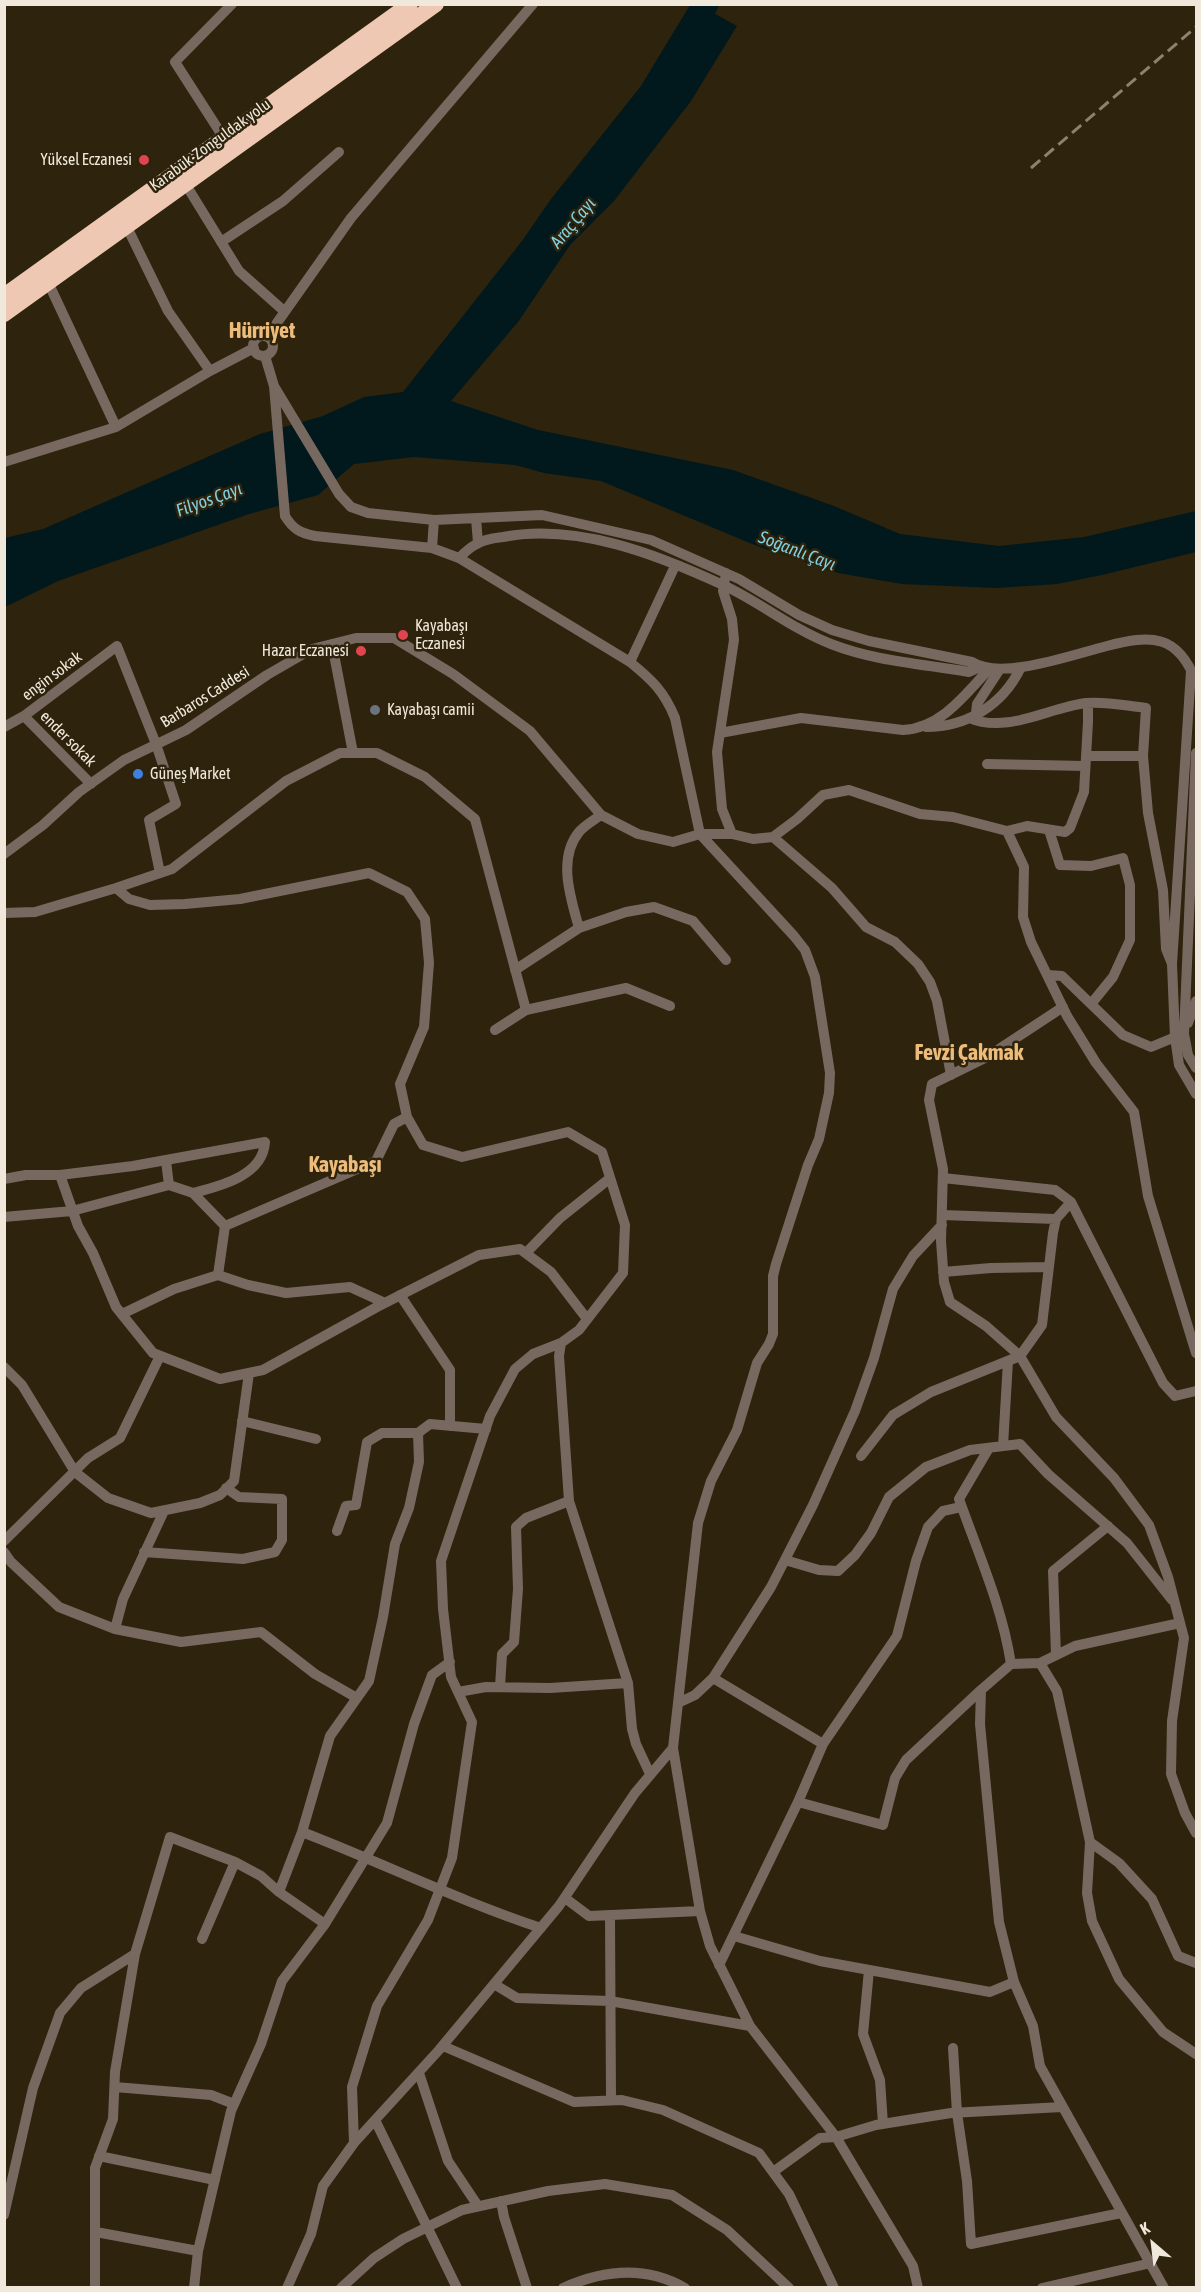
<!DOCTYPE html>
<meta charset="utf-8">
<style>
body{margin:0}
#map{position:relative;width:1201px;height:2292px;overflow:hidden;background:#2e230c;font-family:"Asap Condensed",sans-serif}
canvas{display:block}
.frame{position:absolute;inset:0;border:6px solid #f0e9db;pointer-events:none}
.north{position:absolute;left:1123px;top:2214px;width:60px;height:60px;-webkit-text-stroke:4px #2e230c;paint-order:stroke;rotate:332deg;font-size:16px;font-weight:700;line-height:24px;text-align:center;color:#f0e9db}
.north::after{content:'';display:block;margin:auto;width:21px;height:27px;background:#f0e9db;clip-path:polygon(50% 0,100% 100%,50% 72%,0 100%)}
</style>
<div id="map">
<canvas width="1201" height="2292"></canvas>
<div class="frame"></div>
<div class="north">K</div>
</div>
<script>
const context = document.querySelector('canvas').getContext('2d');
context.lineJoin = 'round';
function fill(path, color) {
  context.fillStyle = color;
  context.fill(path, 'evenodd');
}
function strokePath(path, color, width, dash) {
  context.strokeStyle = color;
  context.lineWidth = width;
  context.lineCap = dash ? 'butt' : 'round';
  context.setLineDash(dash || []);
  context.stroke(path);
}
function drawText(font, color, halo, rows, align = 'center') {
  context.font = font + ' "Asap Condensed",sans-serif';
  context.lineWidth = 5;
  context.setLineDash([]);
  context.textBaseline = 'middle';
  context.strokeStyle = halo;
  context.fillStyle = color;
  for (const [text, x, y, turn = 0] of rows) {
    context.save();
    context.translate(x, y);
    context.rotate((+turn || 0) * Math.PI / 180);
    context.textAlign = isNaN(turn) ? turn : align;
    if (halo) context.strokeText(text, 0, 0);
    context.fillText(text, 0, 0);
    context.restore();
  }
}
const water = new Path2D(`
 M 690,5 L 699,5 L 737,26 L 691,101 L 614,201 L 570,245 L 518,322 L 451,401 L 538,430 L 733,470 L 834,506 L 900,534 L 999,546 L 1084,537 L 1196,511 L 1196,552 L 1102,575 L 1057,584 L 995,588 L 902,584 L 838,573 L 757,546 L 601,481 L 544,473 L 515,465 L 414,457 L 354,464 L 318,495 L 249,514 L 58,581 L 5,607 L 5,538 L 43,529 L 260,434 L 323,416 L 364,397 L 403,392 L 522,241 L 551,199 L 641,86 Z`);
const river = new Path2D(`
 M 695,31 L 710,4`);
const minor = new Path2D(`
 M 227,143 L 175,62 L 232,4
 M 183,180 L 239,271 L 284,311
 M 124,221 L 168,311 L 210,371
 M 221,242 L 283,201 L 339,152
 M 46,278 L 116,427
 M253 346a10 10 0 1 1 20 0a10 10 0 1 1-20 0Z
 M 267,337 L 351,218 L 533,4
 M 265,356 L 274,386 L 339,494 L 351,507 L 368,513 L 434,520 L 542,515 L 651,540 L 739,579 L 799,615 L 832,630 L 869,641 L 972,662 C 1001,681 1074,654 1107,646 C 1150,635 1178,633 1196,682
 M 274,386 L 285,516 C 293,529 300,533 315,536 L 432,548 L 459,558 L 630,662 C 652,680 664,691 675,718 L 700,834 L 794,936 L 805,950 L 815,977 L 830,1073 L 829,1093 L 819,1139 L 808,1165 L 776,1264 L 773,1276 L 773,1334 L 769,1344 L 757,1363 L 737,1430 L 711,1481 L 698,1523 L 673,1748 L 700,1911 L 710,1946 L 750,2026 L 836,2137 L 913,2266 L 918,2288
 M 4,462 L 116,427 L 210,371 L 254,348
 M 476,518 L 478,543
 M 432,548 L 434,520
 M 459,558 C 464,553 470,547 477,544 C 484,539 495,538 503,537 C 577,523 656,554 723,585 C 760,602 792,629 831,644 C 874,661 923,664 969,672 L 980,667
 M 726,573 L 723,591 L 732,619 L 734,640 L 717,752 L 722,809 L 732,834 L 753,839 L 773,837 L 797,819 L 823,795 L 849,790 L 920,814 L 953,817 L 1007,831 L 1024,867 L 1023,917 L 1031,942 L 1067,1016 L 1096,1063 L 1134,1112 L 1148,1196 L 1196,1353
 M 332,644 L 353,753
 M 630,662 L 675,566
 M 1191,671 L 1172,964 L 1175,1037 L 1179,1065 L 1196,1094
 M 976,713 L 977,704 L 1000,669
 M 24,716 L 91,784
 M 969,718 C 1007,734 1047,708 1086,703 C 1105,701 1127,706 1146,708 L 1143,756 L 1148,813 L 1163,890 L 1166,949 L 1172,964
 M 4,727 L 24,716 L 117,646 L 156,744 L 176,804 L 149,820 L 160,873
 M 926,727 C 967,727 1003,705 1021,667
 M 720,733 L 801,718 L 903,730 C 941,728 965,695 989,669
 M 1196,753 L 1184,1034 L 1188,1055 L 1196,1068
 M 1086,756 L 1143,756
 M 987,764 L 1085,766
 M 1049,830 L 1060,865 L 1091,866 L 1123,858 L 1130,885 L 1130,940 L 1113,977 L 1091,1004
 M 1007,831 L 1027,826 L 1065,832 L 1070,828 L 1084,792 L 1088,722 L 1088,703
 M 773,837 L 832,888 L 866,927 L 895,942 L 918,964 L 930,982 L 937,1001 L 951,1075
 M 4,854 L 43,825 L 79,792 L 124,760 L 186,730 L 267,675 L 312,649 L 356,638 L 394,638 L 453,674 L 530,731 L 601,815 L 638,834 L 673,842 L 700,834 L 732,834
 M 116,888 L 129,899 L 150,905 L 185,904 L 240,899 L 369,873 L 407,892 L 425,919 L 429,963 L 424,1027 L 400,1084 L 407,1117 L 423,1145 L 462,1157 L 568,1132 L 602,1152 L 625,1225 L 623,1273 L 579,1330 L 561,1343 L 533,1354 L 515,1369 L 490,1416 L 441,1561 L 443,1609 L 451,1677 L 472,1722 L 452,1858 L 428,1920 L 377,2006 L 352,2087 L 354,2143
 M 4,913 L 35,912 L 116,888 L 172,869 L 286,781 L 340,753 L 377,753 L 425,777 L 475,819 L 526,1010
 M 579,928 C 571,899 557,859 579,832 C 584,826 594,820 601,815
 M 515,970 L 579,928 L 626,912 L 654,907 L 693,921 L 726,960
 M 1048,975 L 1062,976 L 1123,1035 L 1151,1047 L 1180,1035
 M 1063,1007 L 987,1057 L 932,1084 L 929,1100 L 943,1169 L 941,1241 L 944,1282 L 950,1302 L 986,1326 L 1020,1356 L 1056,1417 L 1114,1478 L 1149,1525 L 1168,1577 L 1184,1638 L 1172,1721 L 1171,1774 L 1185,1813 L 1196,1833
 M 1188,1023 L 1196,1001
 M 495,1030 L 526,1010 L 626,988 L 670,1006
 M 166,1161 L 169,1185
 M 60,1175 L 78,1226 L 93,1253 L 116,1307 L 153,1353 L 220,1379 L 263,1370 L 377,1307 L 479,1255 L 520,1249 L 551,1272 L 587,1319
 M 943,1178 L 1055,1190 L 1071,1202 L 1163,1383 L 1175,1396 L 1196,1391
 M 4,1179 L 26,1175 L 60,1175 L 133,1166 L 265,1142 C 263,1176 220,1186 193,1193
 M 942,1215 L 1056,1219
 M 4,1217 L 72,1211 L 169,1185 L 193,1193 L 225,1226
 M 526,1253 L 560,1218 L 609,1179
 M 943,1272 L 991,1268 L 1049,1267
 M 218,1275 L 225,1226 L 376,1161 L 394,1124 L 407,1117
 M 400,1295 L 450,1370 L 450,1426
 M 122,1314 L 174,1289 L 218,1275 L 248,1285 L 286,1293 L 350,1287 L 385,1303
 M 561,1343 L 559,1356 L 569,1501 L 628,1683 L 632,1729 L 636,1744 L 650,1774
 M 4,1367 L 22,1385 L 75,1472 L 108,1498 L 151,1513 L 200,1503 L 220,1495 L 234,1481 L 249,1373
 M 242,1421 L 316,1439
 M 1003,1446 L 1008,1361
 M 989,1448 L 959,1499 C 978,1553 1002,1606 1011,1664 L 1040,1663 L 1057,1691 L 1090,1842 L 1119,1863 L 1152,1899 L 1178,1956 L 1196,1963
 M 861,1456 L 893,1415 L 931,1392 L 1020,1356 L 1042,1325 L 1053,1233 L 1056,1219 L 1071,1202
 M 337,1531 L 346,1506 L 356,1505 L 367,1442 L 382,1433 L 418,1433
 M 4,1541 L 88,1458 L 120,1438 L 160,1356
 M 4,1552 L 11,1562 L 59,1607 L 115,1629 L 181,1642 L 261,1632 L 315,1674 L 357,1698
 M 144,1552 L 243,1559 L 275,1552 L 282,1540 L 282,1499 L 239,1497 L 226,1488
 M 785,1560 L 819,1570 L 838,1571 L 855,1555 L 871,1533 L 889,1497 L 926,1467 L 970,1450 L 1020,1444 L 1048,1474 L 1127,1543 L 1172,1600
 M 115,1629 L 123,1599 L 164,1511
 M 1056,1655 L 1053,1571 L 1108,1526
 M 1040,1663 L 1075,1646 L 1180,1623
 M 1011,1664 L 981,1690 L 980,1724 L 999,1922 L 1014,1982 L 1033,2026 L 1040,2066 L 1164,2288
 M 713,1678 L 823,1744
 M 500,1687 L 502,1654 L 514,1642 L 518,1589 L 516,1527 L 526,1518 L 569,1501
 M 458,1692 L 486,1687 L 550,1688 L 628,1683
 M 678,1703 L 695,1695 L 713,1678 L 771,1587 L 813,1505 L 855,1411 L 874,1358 L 893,1289 L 913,1256 L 942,1225
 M 798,1802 L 883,1825 L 895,1778 L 906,1760 L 981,1690
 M 302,1832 C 383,1863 459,1901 541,1928
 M 1090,1842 L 1087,1893 L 1092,1921 L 1119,1979 L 1163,2032 L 1196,2054
 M 279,1892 L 302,1832 L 330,1736 L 369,1681 L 383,1617 L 395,1544 L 409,1508 L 419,1462 L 418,1433 L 430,1424 L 486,1429
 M 565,1898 L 589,1916 L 700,1911
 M 610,1915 L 611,2100
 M 734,1936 L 820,1961 L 990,1992 L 1014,1982
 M 202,1939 L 235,1862
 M 719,1965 L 798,1802 L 823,1744 L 897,1636 L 916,1561 L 928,1527 L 943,1511 L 961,1507
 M 869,1970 L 863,2034 L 880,2080 L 883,2124
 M 494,1984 L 517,1998 L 610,2001 L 750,2026
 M 443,2046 L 574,2102 L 622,2100 L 663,2110 L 759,2153 L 789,2194 L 834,2288
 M 953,2048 L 957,2113 L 967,2181 L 971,2244 L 1121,2213
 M 419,2073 L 448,2161 L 478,2206
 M 115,2087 L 211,2095 L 234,2104
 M 375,2120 L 457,2288
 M 99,2156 L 215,2180
 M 773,2172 L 820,2138 L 836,2137 L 876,2125 L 951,2113 L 1062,2107
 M 501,2201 L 504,2217 L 527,2288
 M 4,2215 L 33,2088 L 60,2013 L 81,1988 L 135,1954 L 170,1837 L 235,1862 L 261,1876 L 279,1892 L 325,1924
 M 96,2232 L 198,2251
 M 95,2288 L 95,2168 L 113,2119 L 115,2072 L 135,1954
 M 194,2288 L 198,2251 L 231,2111 L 261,2044 L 282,1981 L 325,1924 L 387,1823 L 414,1724 L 432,1675 L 450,1662
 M 287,2288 L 311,2234 L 323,2186 L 354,2143 L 439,2050 L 559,1906 L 635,1793 L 673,1748
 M 341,2288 L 374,2258 L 403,2239 L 462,2210 L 548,2191 L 605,2184 L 672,2195 L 727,2230 L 789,2288
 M 563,2288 C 603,2270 645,2265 685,2288
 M 1042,2288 L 1151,2263`);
const highway = new Path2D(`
 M 4,296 L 410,4
 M 4,314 L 436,4`);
const rail = new Path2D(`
 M 1031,168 L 1196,27`);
const markers = [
 [144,160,6,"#e0444e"],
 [403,635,6,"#e0444e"],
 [361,651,6,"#e0444e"],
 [375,710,6,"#6b7280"],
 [138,774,6,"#3f7fe0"]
];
const streetNames = [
 ["Karabük-Zonguldak yolu",210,145,-36],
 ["engin sokak",52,676,-37],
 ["Barbaros Caddesi",205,697,-32],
 ["ender sokak",68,739,45]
];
const poiNames = [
 ["Yüksel Eczanesi",132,160,"right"],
 ["Kayabaşı",415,626],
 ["Eczanesi",415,644],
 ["Hazar Eczanesi",349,651,"right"],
 ["Kayabaşı camii",387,710],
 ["Güneş Market",150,774]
];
const waterNames = [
 ["Araç Çayı",573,223,-50],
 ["Filyos Çayı",209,500,-20],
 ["Soğanlı Çayı",797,551,21]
];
const districtNames = [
 ["Hürriyet",262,331],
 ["Fevzi Çakmak",969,1053],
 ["Kayabaşı",345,1165]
];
fill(water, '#01181d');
strokePath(river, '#01181d', 18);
strokePath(minor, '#786960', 10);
strokePath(highway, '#efc8b3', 16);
strokePath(rail, '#8b826f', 3, [12, 6]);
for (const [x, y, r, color] of markers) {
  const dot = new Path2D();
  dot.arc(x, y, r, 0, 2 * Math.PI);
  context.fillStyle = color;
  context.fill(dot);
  strokePath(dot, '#2e230c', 2);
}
drawText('16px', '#f0e9db', '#2e230c', streetNames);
drawText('16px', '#f0e9db', '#2e230c', poiNames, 'left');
drawText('italic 18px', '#80d1e2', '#2e230c', waterNames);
drawText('bold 22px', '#edbc7b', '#2e230c', districtNames);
</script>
